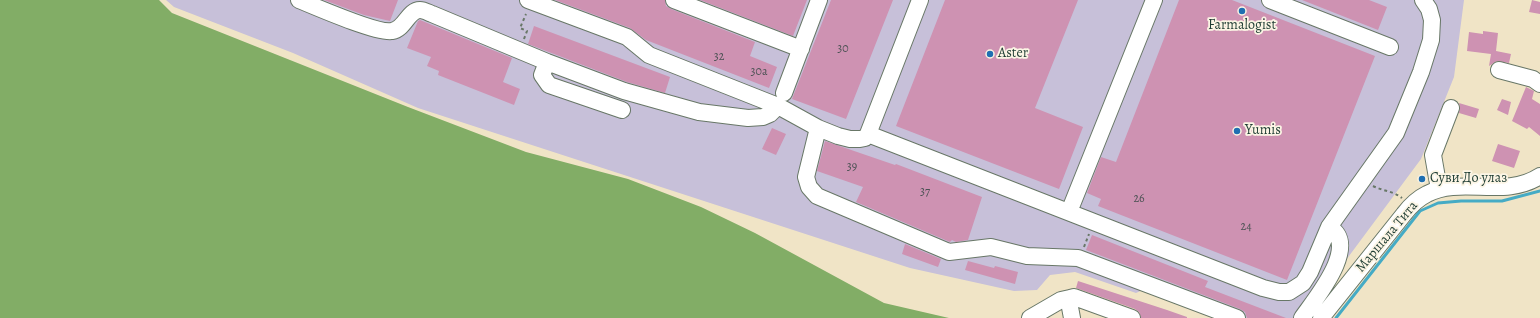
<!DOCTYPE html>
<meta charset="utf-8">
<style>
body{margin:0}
canvas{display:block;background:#f0e4c6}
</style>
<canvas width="1540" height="318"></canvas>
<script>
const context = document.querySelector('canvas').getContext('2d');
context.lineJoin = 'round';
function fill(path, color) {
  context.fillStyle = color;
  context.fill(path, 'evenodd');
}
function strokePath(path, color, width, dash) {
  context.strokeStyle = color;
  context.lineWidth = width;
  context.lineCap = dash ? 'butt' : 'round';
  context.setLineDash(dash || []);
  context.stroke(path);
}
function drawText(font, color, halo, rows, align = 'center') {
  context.font = font + ' Alegreya,serif';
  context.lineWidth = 3.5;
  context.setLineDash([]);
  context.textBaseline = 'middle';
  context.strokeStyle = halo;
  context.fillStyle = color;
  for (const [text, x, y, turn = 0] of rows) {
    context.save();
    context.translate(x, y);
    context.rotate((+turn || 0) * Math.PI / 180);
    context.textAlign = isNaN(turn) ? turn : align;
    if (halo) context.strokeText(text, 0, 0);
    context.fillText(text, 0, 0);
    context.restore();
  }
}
const industrial = new Path2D(`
 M 166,0 L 1464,0 L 1454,77 L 1421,159 L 1303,318 L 1221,318 L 1145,289 L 1136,293 L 1075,272 L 1050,275 L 1037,290 L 1014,291 L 910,268 L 418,108 L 293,53 L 174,7 Z`);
const forest = new Path2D(`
 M 0,0 L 159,0 L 172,13 L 408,107 L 526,152 L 628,179 L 701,207 L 755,233 L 884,303 L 949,318 L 0,318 Z`);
const stream = new Path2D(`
 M 1336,318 L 1420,211 L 1438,203 L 1461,201 L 1502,201 L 1540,191`);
const building = new Path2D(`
 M 324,0 L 398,0 L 390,21 L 364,15 Z
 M 555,0 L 665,0 L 666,6 L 671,9 L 755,42 L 750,56 L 777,67 L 769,88 L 646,40 L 630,28 Z
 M 700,0 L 807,0 L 793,36 Z
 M 831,0 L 893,0 L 846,119 L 792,99 Z
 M 945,0 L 1078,0 L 1035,108 L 1083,127 L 1059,189 L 896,126 Z
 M 1179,0 L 1232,0 L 1375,56 L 1287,280 L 1098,206 L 1101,199 L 1087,193 L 1101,157 L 1116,162 Z
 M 1302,0 L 1369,0 L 1387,7 L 1378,30 Z
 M 1532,0 L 1540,2 L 1540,14 L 1529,12 Z
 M 420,20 L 512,58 L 503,82 L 520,89 L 514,105 L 438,75 L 439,71 L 427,66 L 431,57 L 407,48 L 418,21 Z
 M 534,26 L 670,77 L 665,93 L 627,82 L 528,44 Z
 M 1483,31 L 1498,33 L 1496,51 L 1511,54 L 1509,63 L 1497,61 L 1489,66 L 1491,54 L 1467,51 L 1469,32 L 1483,34 Z
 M 1526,87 L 1534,91 L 1532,99 L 1540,104 L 1540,136 L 1529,127 L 1527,129 L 1512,121 Z
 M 1502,99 L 1511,102 L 1508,115 L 1497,110 Z
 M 1459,103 L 1479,109 L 1476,118 L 1459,113 L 1460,107 Z
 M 772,128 L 786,134 L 776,155 L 762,149 Z
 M 825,141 L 895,165 L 896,164 L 982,197 L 968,240 L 956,242 L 952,240 L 950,242 L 856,202 L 863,187 L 817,171 Z
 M 1498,144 L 1520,151 L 1514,168 L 1492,161 Z
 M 1092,235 L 1208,281 L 1205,287 L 1286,318 L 1247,318 L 1245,312 L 1240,309 L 1086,250 Z
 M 905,244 L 941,259 L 938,267 L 902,254 Z
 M 968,261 L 994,268 L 995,266 L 1018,272 L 1015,284 L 965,270 Z
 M 1078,281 L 1167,310 L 1187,317 L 1187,318 L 1141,318 L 1139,312 L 1135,309 L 1076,288 Z`);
const path = new Path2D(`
 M 524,39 L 527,31 L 520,28 L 526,14
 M 1373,186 C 1383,191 1393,191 1402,198
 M 1084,247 L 1089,234`);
const minor = new Path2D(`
 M 299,0 C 316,7 378,34 392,31 C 405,29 408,10 420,10 C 424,10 429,13 432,14 L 547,62 L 624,91 L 699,112 L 748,118 L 763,117 L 770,114 L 778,106
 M 528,0 L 627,37 L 649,55 L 778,106 L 818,128 L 838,136 L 850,139 L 860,139 L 865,138 L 868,134 L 920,0
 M 674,0 L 801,49
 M 1270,0 L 1390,47
 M 547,62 L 542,75 L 549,85 L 622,110
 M 1499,70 L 1533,79 L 1540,84
 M 784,93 L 819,0
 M 818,128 L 806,177 L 809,187 L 817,196 L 949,252 L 991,247 L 1027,256 L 1078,258 L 1237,318
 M 868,134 L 1263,288 L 1279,292 L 1289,292 L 1303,283 L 1310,272 L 1329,227 L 1396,133 L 1421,72 L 1431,40 L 1432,20 L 1429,9 L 1423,0
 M 1439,189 L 1433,155 L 1451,108
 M 1069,212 L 1154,0
 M 1030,318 L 1061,300 L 1070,298
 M 1072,318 L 1069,302 L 1070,298 L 1074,297 L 1132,318
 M 1302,318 C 1315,299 1361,245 1329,227
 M 1321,318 L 1404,214 C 1410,206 1417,199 1427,194 C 1461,176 1505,199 1540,176`);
const markers = [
 [1242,11,4,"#1f6fb2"],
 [990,54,4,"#1f6fb2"],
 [1237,131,4,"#1f6fb2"],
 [1422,179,4,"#1f6fb2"]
];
const numberNames = [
 ["30",843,49],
 ["32",719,57],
 ["30a",759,72],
 ["39",852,167],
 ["37",925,192],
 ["26",1139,199],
 ["24",1246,227]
];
const poiNames = [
 ["Farmalogist",1242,26,"center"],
 ["Aster",998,54],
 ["Yumis",1245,131],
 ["Суви До улаз",1430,179]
];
const streetNames = [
 ["Маршала Тита",1387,237,-50]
];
fill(industrial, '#c7c0d9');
fill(forest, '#82ad66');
strokePath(stream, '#45abc5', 3);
fill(building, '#ce92b2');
strokePath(minor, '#687767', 18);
strokePath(path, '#687767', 2, [3, 3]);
strokePath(minor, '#fff', 16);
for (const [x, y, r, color] of markers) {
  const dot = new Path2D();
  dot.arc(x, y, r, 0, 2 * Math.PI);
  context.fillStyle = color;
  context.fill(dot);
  strokePath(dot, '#fcf5e5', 1.5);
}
drawText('12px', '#4b5254', null, numberNames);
drawText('14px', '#1f3d34', '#fcf5e5', poiNames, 'left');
drawText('14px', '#1f3d34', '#fcf5e5', streetNames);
</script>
